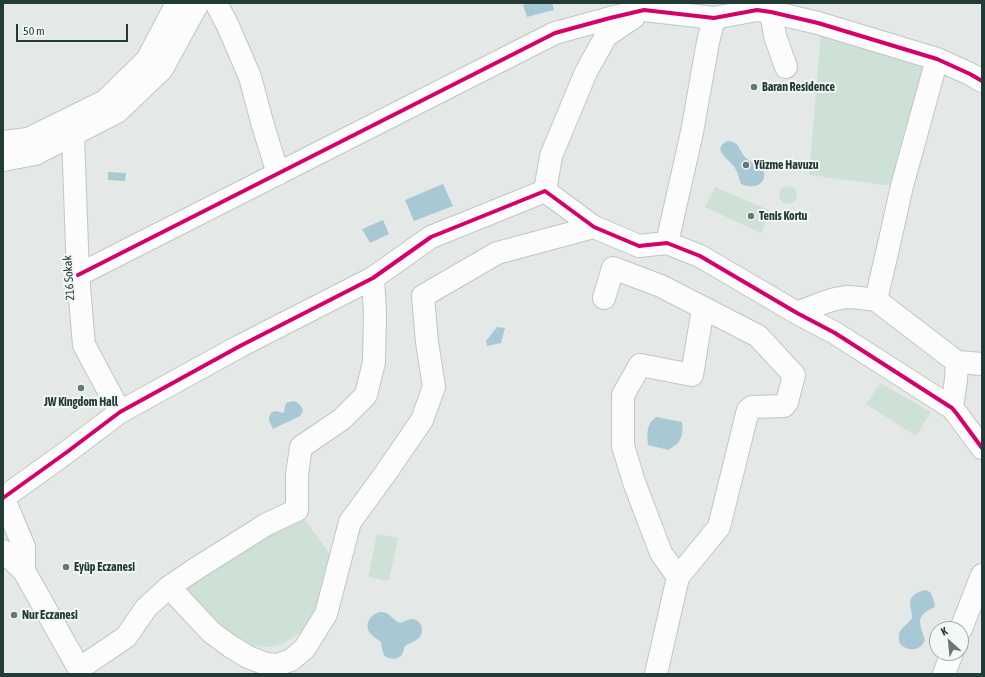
<!DOCTYPE html>
<meta charset="utf-8">
<style>
body{margin:0}
#map{position:relative;width:985px;height:677px;overflow:hidden;background:#e4e9e7;font-family:"Asap Condensed",sans-serif}
canvas{display:block}
.frame{position:absolute;inset:0;border:4px solid #233b37;pointer-events:none}
.north{position:absolute;left:929px;top:621px;width:40px;height:40px;box-sizing:border-box;background:#f2f8f6;border:1px solid #9facaa;border-radius:50%;rotate:333deg;font-size:11px;font-weight:700;line-height:16px;text-align:center;color:#233b37}
.north::after{content:'';display:block;margin:auto;width:14px;height:18px;background:#677875;clip-path:polygon(50% 0,100% 100%,50% 72%,0 100%)}
.scale{position:absolute;left:16px;top:24px;width:112px;height:18px;box-sizing:border-box;border:2px solid #233b37;border-top:0;padding-left:5px;font-size:12px;line-height:14px;white-space:nowrap;color:#233b37;-webkit-text-stroke:3px #f2f8f6;paint-order:stroke}
</style>
<div id="map">
<canvas width="985" height="677"></canvas>
<div class="frame"></div>
<div class="north">K</div>
<div class="scale">50 m</div>
</div>
<script>
const context = document.querySelector('canvas').getContext('2d');
context.lineJoin = 'round';
function fill(path, color) {
  context.fillStyle = color;
  context.fill(path, 'evenodd');
}
function strokePath(path, color, width, dash) {
  context.strokeStyle = color;
  context.lineWidth = width;
  context.lineCap = dash ? 'butt' : 'round';
  context.setLineDash(dash || []);
  context.stroke(path);
}
function drawText(font, color, halo, rows, align = 'center') {
  context.font = font + ' "Asap Condensed",sans-serif';
  context.lineWidth = 4;
  context.setLineDash([]);
  context.textBaseline = 'middle';
  context.strokeStyle = halo;
  context.fillStyle = color;
  for (const [text, x, y, turn = 0] of rows) {
    context.save();
    context.translate(x, y);
    context.rotate((+turn || 0) * Math.PI / 180);
    context.textAlign = isNaN(turn) ? turn : align;
    if (halo) context.strokeText(text, 0, 0);
    context.fillText(text, 0, 0);
    context.restore();
  }
}
const green = new Path2D(`
 M 821,31 L 930,64 L 893,186 L 809,175 Z
 M779 195a9 9 0 1 1 18 0a9 9 0 1 1-18 0Z
 M 715,187 L 771,211 L 761,233 L 705,207 Z
 M 880,383 L 931,412 L 916,436 L 866,404 Z
 M 303,517 L 332,557 L 316,610 L 301,633 L 285,642 L 279,645 L 269,647 L 248,645 L 217,628 L 178,587 L 234,552 Z
 M 377,534 L 398,538 L 389,581 L 368,577 Z`);
const water = new Path2D(`
 M 530,3 L 552,3 L 554,10 L 527,17 L 523,5 Z
 M 728,141 C 740,142 738,149 745,157 C 750,162 756,164 762,167 C 770,182 756,191 741,184 C 739,179 738,173 735,168 C 731,160 709,149 728,141 Z
 M 108,172 L 126,173 L 125,181 L 108,180 Z
 M 443,184 L 453,206 L 414,221 L 405,200 Z
 M 383,220 L 389,234 L 370,243 L 362,229 Z
 M 497,327 L 505,328 L 501,343 L 487,346 L 486,341 Z
 M 293,401 C 299,403 301,405 303,411 L 300,416 L 273,429 C 272,426 269,422 269,419 C 269,410 277,410 282,413 L 284,412 L 286,403 Z
 M 656,417 L 682,422 C 683,430 683,438 677,444 C 674,446 672,447 669,450 L 648,445 C 647,434 646,424 656,417 Z
 M 925,590 L 930,592 L 933,598 L 935,607 C 914,616 920,623 925,640 C 921,651 908,652 900,644 C 896,628 904,629 912,618 C 912,612 910,608 910,603 C 910,595 918,592 925,590 Z
 M 379,612 C 390,611 391,619 400,623 C 404,622 408,619 412,619 C 422,620 425,632 419,638 C 415,642 409,643 405,646 C 404,648 403,652 402,655 C 397,660 389,660 384,655 C 382,651 382,647 381,642 C 378,639 373,637 370,633 C 364,625 370,615 379,612 Z`);
const minor = new Path2D(`
 M 216,3 L 228,26 L 250,77 L 262,122 L 278,174
 M 771,12 L 775,36 L 786,67
 M 73,135 L 78,275 L 84,345 L 120,412
 M 3,142 L 28,139 L 105,101 L 147,60 L 177,3
 M 3,160 L 35,154 L 117,112 L 162,69 L 198,3
 M 545,191 L 551,156 L 586,72 L 606,36 L 634,17
 M 667,243 L 692,132 L 708,42 L 714,18
 M 78,275 L 555,33 L 610,18 L 644,10 L 714,18 L 757,10 L 771,12 L 818,23 L 937,59 L 970,74 L 982,81
 M 604,298 L 613,268 L 661,286 L 758,336 L 794,375 L 787,402 L 784,406 L 752,407 L 748,410 L 719,527 L 678,577 L 656,674
 M 876,300 L 889,244 L 902,186 L 937,59
 M 797,313 C 813,307 831,298 848,297 C 857,297 866,299 876,300 L 957,362 L 956,379 L 952,408
 M 957,362 L 982,364
 M 3,497 L 24,547 L 24,571
 M 3,498 L 67,452 L 120,412 L 240,346 L 373,278 L 431,237 L 545,191 L 594,227 L 639,246 L 667,243 L 700,256 L 797,313 L 835,333 L 952,408 L 957,414 L 982,448
 M 3,551 L 24,571 L 82,674
 M 678,577 L 661,553 L 634,482 L 623,446 L 623,395 L 640,365 L 692,375 L 703,308
 M 169,587 L 194,570 L 267,524 L 297,510 L 297,474 L 301,447 L 342,419 L 366,395 L 374,362 L 375,313 L 373,278
 M 961,629 L 982,575
 M 80,668 L 126,637 L 146,608 L 169,587 L 211,632 L 230,646 L 248,657 L 266,664 L 277,665 L 291,660 L 305,648 L 326,614 L 350,522 L 385,474 L 422,420 L 434,387 L 427,342 L 423,296 L 497,253 L 594,227
 M 944,674 L 952,653`);
const cycleway = new Path2D(`
 M 78,275 L 555,33 L 610,18 L 644,10 L 714,18 L 757,10 L 771,12 L 818,23 L 937,59 L 970,74 L 982,81
 M 3,498 L 67,452 L 120,412 L 240,346 L 373,278 L 431,237 L 545,191 L 594,227 L 639,246 L 667,243 L 700,256 L 797,313 L 835,333 L 952,408 L 957,414 L 982,448`);
const markers = [
 [754,87,4,"#677875"],
 [746,165,4,"#677875"],
 [751,216,4,"#677875"],
 [81,388,4,"#677875"],
 [66,567,4,"#677875"],
 [14,615,4,"#677875"]
];
const poiNames = [
 ["Baran Residence",762,87],
 ["Yüzme Havuzu",754,165],
 ["Tenis Kortu",759,216],
 ["JW Kingdom Hall",81,402,"center"],
 ["Eyüp Eczanesi",74,567],
 ["Nur Eczanesi",22,615]
];
const streetNames = [
 ["216 Sokak",69,278,-94]
];
fill(green, '#cee1d6');
fill(water, '#a8c9d4');
strokePath(minor, '#c1c6c4', 24);
strokePath(minor, '#fbfcfb', 22);
strokePath(cycleway, '#d6006c', 4);
for (const [x, y, r, color] of markers) {
  const dot = new Path2D();
  dot.arc(x, y, r, 0, 2 * Math.PI);
  context.fillStyle = color;
  context.fill(dot);
  strokePath(dot, '#f2f8f6', 1.5);
}
drawText('bold 12px', '#233b37', '#f2f8f6', poiNames, 'left');
drawText('12px', '#233b37', '#f2f8f6', streetNames);
</script>
